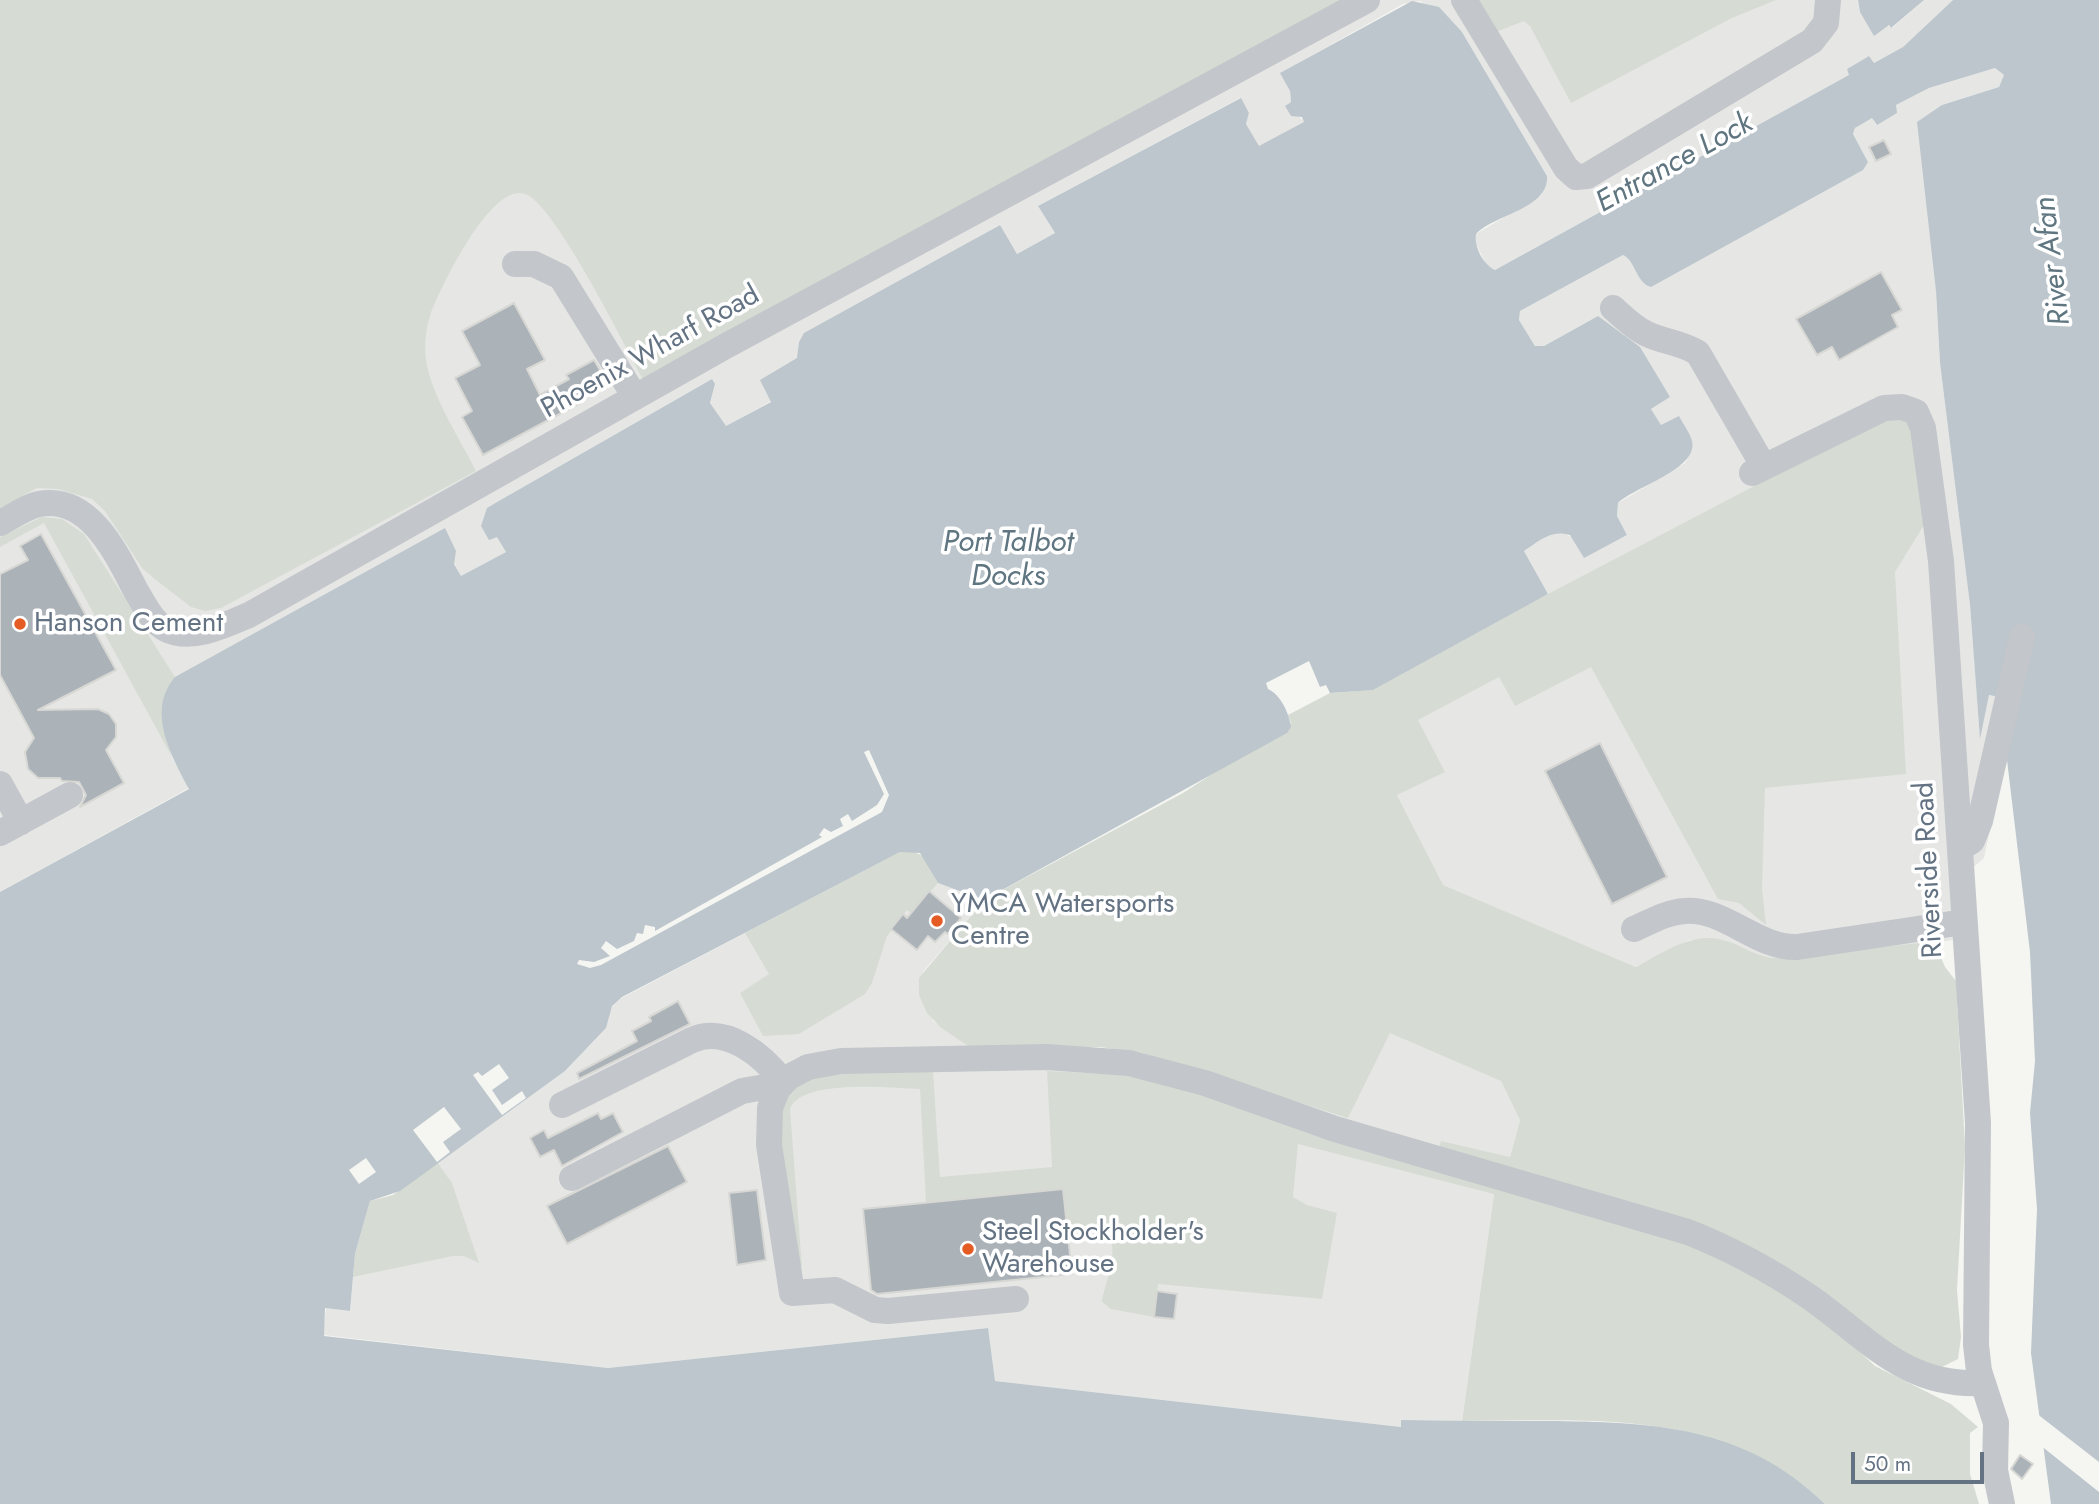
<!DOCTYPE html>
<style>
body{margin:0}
#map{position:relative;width:2099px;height:1504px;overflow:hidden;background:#f5f6f2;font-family:Jost,sans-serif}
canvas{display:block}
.scale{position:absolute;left:1851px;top:1452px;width:133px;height:32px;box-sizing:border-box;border:4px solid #647383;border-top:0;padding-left:9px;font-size:21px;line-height:24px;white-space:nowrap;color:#647383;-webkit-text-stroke:5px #fff;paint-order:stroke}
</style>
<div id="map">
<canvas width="2099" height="1504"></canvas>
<div class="scale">50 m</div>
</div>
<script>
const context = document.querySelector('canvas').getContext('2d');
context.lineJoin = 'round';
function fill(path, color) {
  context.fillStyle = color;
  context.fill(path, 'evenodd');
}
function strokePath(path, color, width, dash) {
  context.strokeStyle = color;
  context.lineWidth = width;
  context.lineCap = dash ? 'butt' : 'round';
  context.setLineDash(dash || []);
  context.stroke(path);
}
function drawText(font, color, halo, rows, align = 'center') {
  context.font = font + ' Jost,sans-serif';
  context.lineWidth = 7;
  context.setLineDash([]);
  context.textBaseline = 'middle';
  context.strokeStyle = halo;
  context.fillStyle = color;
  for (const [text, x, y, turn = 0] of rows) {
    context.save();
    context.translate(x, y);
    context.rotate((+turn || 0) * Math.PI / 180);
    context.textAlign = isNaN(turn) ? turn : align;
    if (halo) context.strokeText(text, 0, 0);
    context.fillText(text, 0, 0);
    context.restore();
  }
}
const built = new Path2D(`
 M 0,0 L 1858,0 L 1860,12 L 1892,28 L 1924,0 L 1953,0 L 1903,47 L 1874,63 L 1869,56 L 1847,69 L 1850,75 L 1495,270 L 1486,264 L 1476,244 L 1476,234 L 1541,195 L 1547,176 L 1462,32 L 1420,1 L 1403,4 L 1281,73 L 1290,91 L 1291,102 L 1286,105 L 1305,122 L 1259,147 L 1246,124 L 1249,113 L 1240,98 L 1038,206 L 1055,233 L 1017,254 L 999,225 L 799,342 L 798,358 L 771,401 L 725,427 L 710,403 L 715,384 L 712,379 L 497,502 L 487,508 L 506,552 L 461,576 L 454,563 L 172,757 L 189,788 L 0,892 Z
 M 1995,68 L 2004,75 L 1999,87 L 1942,105 L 1936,291 L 1940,363 L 1970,605 L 1980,736 L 1989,695 L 2018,701 L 1984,858 L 1969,871 L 1965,939 L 1773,958 L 1762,957 L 1725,940 L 1689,940 L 1636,967 L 1442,885 L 1397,795 L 1353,692 L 1548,594 L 1524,551 L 1549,534 L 1562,532 L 1573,538 L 1584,557 L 1627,535 L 1617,516 L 1618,503 L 1685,463 L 1692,449 L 1678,417 L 1661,426 L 1651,409 L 1670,397 L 1598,316 L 1544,346 L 1535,346 L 1519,320 L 1520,311 L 1623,255 L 1630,259 L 1644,284 L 1868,162 L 1853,134 L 1855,128 L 1872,117 L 1876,125 L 1896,105 L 1929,88 Z
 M 894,855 L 938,883 L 984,900 L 923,972 L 933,1021 L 971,1048 L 1167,1072 L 1427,947 L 1517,1110 L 1520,1120 L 1510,1157 L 1494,1194 L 1462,1421 L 1402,1420 L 1401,1427 L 995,1381 L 987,1328 L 608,1368 L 323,1335 L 326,1308 L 350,1311 L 355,1254 L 400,1191 L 565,1071 L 606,1028 L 609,1011 L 616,1001 Z`);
const green = new Path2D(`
 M 0,0 L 1341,0 L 644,381 C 625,347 555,204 525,194 C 491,182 441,287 431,313 C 426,327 424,345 426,360 C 431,395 460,439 476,471 L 221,608 L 205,611 L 191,607 L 156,580 L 142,568 L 105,511 L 92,499 L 58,489 L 37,488 L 0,508 Z
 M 1473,0 L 1776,0 L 1732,18 L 1571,103 L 1530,26 L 1524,21 L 1496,32 Z
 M 1908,417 L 1927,520 L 1895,572 L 1906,774 L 1765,788 L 1762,889 L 1766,925 L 1739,903 L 1718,899 L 1591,667 L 1515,706 L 1499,677 L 1418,720 L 1445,772 L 1397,795 L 1443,885 L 1636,967 C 1664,952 1694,930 1727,941 C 1743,946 1755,956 1773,958 L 1920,943 L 1937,948 L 1945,967 L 1956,981 L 1965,1147 L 1957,1290 L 1961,1337 L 1958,1359 L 1942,1367 L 1910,1359 L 1787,1269 L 1439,1148 L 1441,1141 L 1510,1157 L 1520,1120 L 1501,1081 L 1390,1033 L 1348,1118 L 1142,1053 L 1100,1047 L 971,1048 L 940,1027 L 927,1013 L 919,995 L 919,978 L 984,900 L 1183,793 L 1291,723 L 1288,715 L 1330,693 L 1373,690 L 1548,594 L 1884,418 Z
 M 42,517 L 62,519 L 84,534 L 175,677 C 155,701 163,730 172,757 L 44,523 L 0,547 L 0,537 Z
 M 910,850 L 923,856 L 938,883 L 911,913 L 907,910 L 887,936 L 872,983 L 865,994 L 799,1034 L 763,1036 L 740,993 L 769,974 L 745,933 L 900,852 Z
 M 1047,1071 L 1124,1075 L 1177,1086 L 1316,1136 L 1434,1168 L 1712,1250 L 1829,1323 L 1875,1366 L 1951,1404 L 1978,1427 L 1970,1433 L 1970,1474 L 1979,1504 L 1825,1504 C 1725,1407 1589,1421 1462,1421 L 1494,1194 L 1298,1144 L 1293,1197 L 1307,1205 L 1337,1213 L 1322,1299 L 1158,1284 L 1154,1317 L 1111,1309 L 1102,1302 C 1104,1284 1126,1240 1100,1230 C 1091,1226 1077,1226 1067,1225 L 1063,1189 L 926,1203 L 920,1089 C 893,1088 801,1078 790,1109 L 802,1268 C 787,1235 763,1111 795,1087 C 826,1065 896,1073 933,1072 L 940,1177 L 1052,1167 Z
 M 437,1162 L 452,1183 L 479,1263 L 464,1256 L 453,1256 L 353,1277 L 355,1254 L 370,1201 L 393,1195 Z`);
const water = new Path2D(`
 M 1858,0 L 1924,0 L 1891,28 L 1889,25 L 1874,36 L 1860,12 Z
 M 1953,0 L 2099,0 L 2099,1504 L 2051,1504 L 2031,1353 L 2037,1209 L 2030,1113 L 2035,1061 L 2030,952 L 2007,760 L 2018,701 L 1989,695 L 1980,739 L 1970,605 L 1940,363 L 1936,291 L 1917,122 L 1942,105 L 1999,87 L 2004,75 L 1995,68 L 1929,88 L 1896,105 L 1897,113 L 1877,125 L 1872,118 L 1855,128 L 1853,134 L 1868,162 L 1863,170 L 1651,287 C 1636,283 1636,261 1623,255 L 1520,311 L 1519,320 L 1535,346 L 1544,346 L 1598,316 L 1640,347 L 1670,397 L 1651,409 L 1661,425 L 1679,416 C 1683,424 1690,433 1692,441 C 1699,469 1634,487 1618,503 L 1617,516 L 1627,535 L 1584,558 L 1570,535 C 1551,529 1539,541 1524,551 L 1548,594 L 1373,690 L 1330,693 L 1326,685 L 1320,687 L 1309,661 L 1266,683 L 1268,689 C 1281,695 1289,713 1291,727 L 1287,733 L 984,900 L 938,883 L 920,853 L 900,852 L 622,997 L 612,1006 L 606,1028 L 565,1071 L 400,1191 L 370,1201 L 355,1254 L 350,1311 L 325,1308 L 324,1336 L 608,1368 L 988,1328 L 995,1381 L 1401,1427 L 1401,1420 C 1449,1421 1498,1421 1546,1421 C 1651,1422 1744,1425 1825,1504 L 0,1504 L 0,892 L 189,789 C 171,755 146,711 175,677 L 445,528 L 456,551 L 454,564 L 461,576 L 506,552 L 497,537 L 489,540 L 481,526 L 487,508 L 497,502 L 712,379 L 715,384 L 710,403 L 726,426 L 771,402 L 760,380 L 797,358 L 799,342 L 804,333 L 1000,225 L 1017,254 L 1055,233 L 1038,206 L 1241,98 L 1249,113 L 1246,124 L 1259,146 L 1304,122 L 1302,117 L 1291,116 L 1285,106 L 1291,102 L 1290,91 L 1280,73 L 1412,1 L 1439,7 L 1462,32 L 1547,176 C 1549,209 1495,214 1476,234 C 1474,247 1483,264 1495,270 L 1849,75 L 1847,69 L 1869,56 L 1874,63 L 1903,47 Z`);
const pier = new Path2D(`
 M 869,750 L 889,795 L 882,812 L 601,965 L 590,968 L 577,964 L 579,960 L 594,962 L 610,956 L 601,948 L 606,941 L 617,949 L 634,941 L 637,933 L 643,934 L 645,925 L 655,927 L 655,931 L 822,837 L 819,835 L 824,828 L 831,832 L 843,826 L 840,819 L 848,814 L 852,821 L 877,805 L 884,794 L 864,752 Z
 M 499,1064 L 509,1078 L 492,1090 L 502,1105 L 522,1091 L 526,1098 L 502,1115 L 473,1075 L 478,1072 L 482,1076 Z
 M 444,1107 L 461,1129 L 443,1142 L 450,1152 L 437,1162 L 413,1130 Z
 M 366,1158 L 376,1172 L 359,1184 L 349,1170 Z
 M 2036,1413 L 2099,1462 L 2099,1492 L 2040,1445 Z`);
const building = new Path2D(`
 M 1884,140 L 1891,154 L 1876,161 L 1869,147 Z
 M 1881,272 L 1902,310 L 1892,315 L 1898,327 L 1839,360 L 1832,347 L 1817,355 L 1796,319 Z
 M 514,303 L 545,360 L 527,369 L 540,395 L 569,379 L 566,375 L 594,360 L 606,380 L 578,395 L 582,402 L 483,455 L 462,417 L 472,411 L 455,378 L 480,365 L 462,331 Z
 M 41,534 L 116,670 L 38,710 L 98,709 L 109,714 L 116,724 L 116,737 L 106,750 L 124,783 L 80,807 L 86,795 L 79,782 L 62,781 L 60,778 L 38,778 L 28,769 L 25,752 L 34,738 L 0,675 L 0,574 L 28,560 L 20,546 Z
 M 1600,743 L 1667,877 L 1612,904 L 1545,771 Z
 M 929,891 L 961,918 L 948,934 L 945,932 L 935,942 L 928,936 L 917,950 L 891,929 L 903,914 L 907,918 Z
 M 678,1001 L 690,1024 L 579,1079 L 577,1073 L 637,1041 L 632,1031 L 651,1021 L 649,1017 Z
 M 598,1113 L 601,1119 L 613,1113 L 623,1132 L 562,1166 L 554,1150 L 540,1157 L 530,1138 L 544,1130 L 548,1138 Z
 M 668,1146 L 687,1182 L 567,1244 L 547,1206 Z
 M 1063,1189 L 1072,1274 L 877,1294 L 871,1290 L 863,1209 Z
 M 757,1190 L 766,1260 L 737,1265 L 729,1193 Z
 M 1157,1291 L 1177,1294 L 1174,1319 L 1154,1317 Z
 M 2020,1455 L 2033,1464 L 2022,1479 L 2011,1469 Z`);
const minor = new Path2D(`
 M 1464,0 L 1566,168 L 1576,177 L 1587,176 L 1812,41 L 1826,23 L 1828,0
 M 515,264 L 534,264 L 561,277 L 635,397
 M 1613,308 C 1623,317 1633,327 1645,333 C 1662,342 1681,342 1698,353 L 1764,467
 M 1752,473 L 1884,408 L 1902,407 L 1916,412 L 1923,428 L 1941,561 L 1978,1123 L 1976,1345 L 1979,1371 L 1996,1423 L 1995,1470 L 2002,1504
 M 0,523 C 12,517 25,507 39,504 C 90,494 117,555 136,591 C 144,604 152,622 166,629 C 191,642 226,625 249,615 L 724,347 L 1367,0
 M 0,784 L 21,822
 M 0,833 L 70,795
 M 1960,848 L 1972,841 L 1980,821 L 2022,637
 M 1634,929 C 1650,922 1667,912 1685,911 C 1725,908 1756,948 1797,947 L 1964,922
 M 562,1105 L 692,1040 C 726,1025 763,1055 783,1082
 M 572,1178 L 742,1091 L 759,1088 L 775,1093
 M 1016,1299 L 888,1311 L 875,1310 L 835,1290 L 792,1293 L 769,1145 L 770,1108 L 778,1088 L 789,1077 L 808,1067 L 841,1061 L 1047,1057 L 1129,1063 L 1205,1083 L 1335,1129 L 1688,1232 C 1731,1249 1773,1272 1811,1298 C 1869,1339 1905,1387 1983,1383`);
const markers = [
 [20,624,7,"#e45c23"],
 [937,921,7,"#e45c23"],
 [968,1249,7,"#e45c23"]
];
const streetNames = [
 ["Phoenix Wharf Road",651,353,-29],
 ["Riverside Road",1930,870,-93]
];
const poiNames = [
 ["Hanson Cement",34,624],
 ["YMCA Watersports",951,905],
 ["Centre",951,937],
 ["Steel Stockholder's",982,1233],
 ["Warehouse",982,1265]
];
const waterNames = [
 ["Entrance Lock",1675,164,-29],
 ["River Afan",2054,261,-97],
 ["Port Talbot",1008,544],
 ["Docks",1008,578]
];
fill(built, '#e6e7e5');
fill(green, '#d6dcd3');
fill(water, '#bcc6cc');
fill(pier, '#f5f6f2');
fill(building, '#abb2b8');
strokePath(building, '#d7d7d4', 2);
strokePath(minor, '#c3c6ca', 26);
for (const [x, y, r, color] of markers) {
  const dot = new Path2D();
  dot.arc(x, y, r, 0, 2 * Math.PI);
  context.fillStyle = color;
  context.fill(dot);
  strokePath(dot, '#fff', 2.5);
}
drawText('28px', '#647383', '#fff', streetNames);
drawText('28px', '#647383', '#fff', poiNames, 'left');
drawText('italic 30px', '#5f7580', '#fff', waterNames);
</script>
